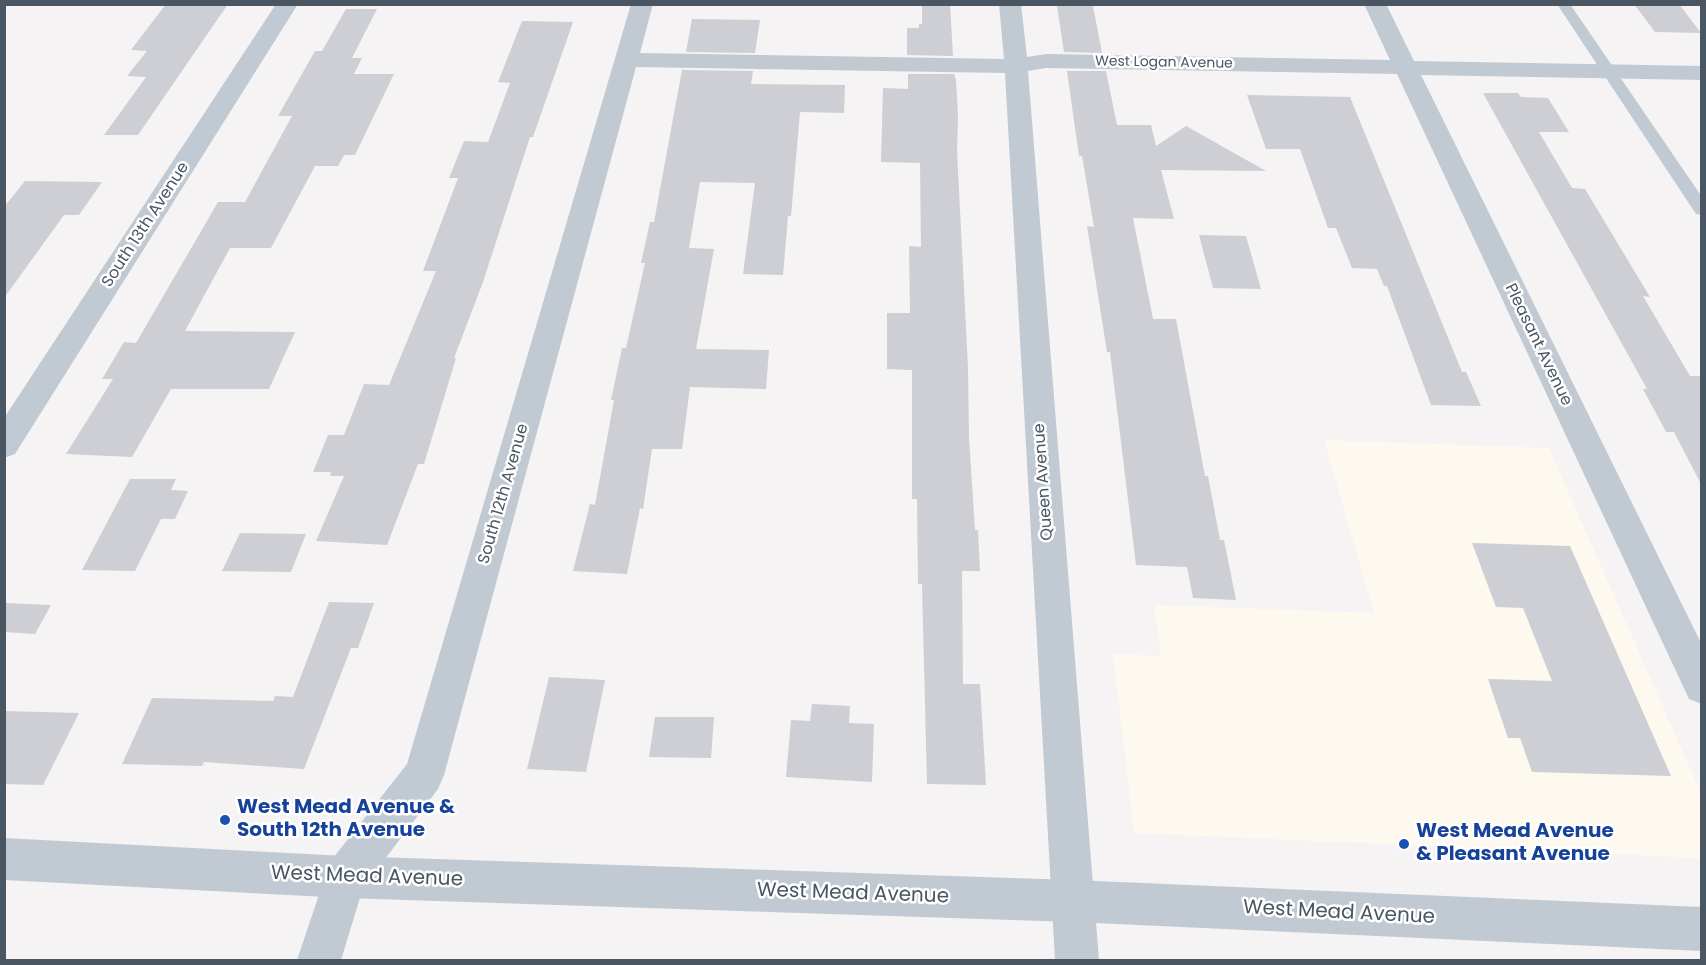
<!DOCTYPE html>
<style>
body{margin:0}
#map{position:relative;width:1706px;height:965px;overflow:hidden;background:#f5f3f3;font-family:Poppins,sans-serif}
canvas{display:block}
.frame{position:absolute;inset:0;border:6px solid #4a5661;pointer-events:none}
</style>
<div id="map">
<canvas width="1706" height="965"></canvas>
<div class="frame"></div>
</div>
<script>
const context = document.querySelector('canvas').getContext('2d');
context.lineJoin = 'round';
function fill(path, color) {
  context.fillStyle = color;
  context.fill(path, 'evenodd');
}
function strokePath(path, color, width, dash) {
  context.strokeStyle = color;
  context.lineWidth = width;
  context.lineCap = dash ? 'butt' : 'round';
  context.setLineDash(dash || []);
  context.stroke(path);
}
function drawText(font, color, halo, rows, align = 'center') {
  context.font = font + ' Poppins,sans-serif';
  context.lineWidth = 5;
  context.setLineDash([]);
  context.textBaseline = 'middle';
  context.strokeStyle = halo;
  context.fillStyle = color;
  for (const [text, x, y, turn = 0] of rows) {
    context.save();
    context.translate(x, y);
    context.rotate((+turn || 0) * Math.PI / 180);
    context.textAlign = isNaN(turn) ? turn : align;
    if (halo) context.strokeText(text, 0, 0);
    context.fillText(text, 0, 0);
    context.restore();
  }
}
const commercial = new Path2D(`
 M 1324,440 L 1549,448 L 1701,793 L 1701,858 L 1134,833 L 1113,654 L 1161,656 L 1154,605 L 1374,613 Z`);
const building = new Path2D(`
 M 166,4 L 228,4 L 138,135 L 104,135 L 146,77 L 127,76 L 147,51 L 131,50 Z
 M 922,4 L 950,4 L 953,56 L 907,55 L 907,28 L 919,28 L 919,24 L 922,24 Z
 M 1634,4 L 1679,4 L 1701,33 L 1655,32 Z
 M 1057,6 L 1093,6 L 1102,53 L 1064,52 Z
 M 346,9 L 377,9 L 352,58 L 362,58 L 354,74 L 394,74 L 355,155 L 344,155 L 338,166 L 315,166 L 271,248 L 230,248 L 185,331 L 295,332 L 269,389 L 171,389 L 132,457 L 66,454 L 113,379 L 102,379 L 124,342 L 136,343 L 218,202 L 245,202 L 292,116 L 278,116 L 315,51 L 322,51 Z
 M 692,19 L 760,20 L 755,53 L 686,52 Z
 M 522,21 L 573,22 L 533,137 L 530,137 L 483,282 L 454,358 L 456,358 L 424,464 L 418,464 L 387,545 L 316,541 L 344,476 L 330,476 L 331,472 L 313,472 L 328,435 L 344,435 L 364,384 L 389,385 L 436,271 L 423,271 L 458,178 L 449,178 L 464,141 L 488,142 L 510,83 L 498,82 Z
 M 682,70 L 753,71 L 751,84 L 845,85 L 844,113 L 800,112 L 791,216 L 788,216 L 783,275 L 743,274 L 755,183 L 700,182 L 689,248 L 714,249 L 696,349 L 769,350 L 766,389 L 690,387 L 682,449 L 652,449 L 643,509 L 640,508 L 627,574 L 573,571 L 590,504 L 595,505 L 614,400 L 611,400 L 622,348 L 626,348 L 645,263 L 641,263 L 650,222 L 654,222 Z
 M 1067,71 L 1106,71 L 1117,125 L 1151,125 L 1156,146 L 1186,126 L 1266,171 L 1161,170 L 1174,219 L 1133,218 L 1153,319 L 1176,319 L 1205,476 L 1208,476 L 1220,540 L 1224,540 L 1236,600 L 1193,598 L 1187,567 L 1136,565 L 1110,352 L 1107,352 L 1087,226 L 1094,227 L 1082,156 L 1079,156 Z
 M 908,74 L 954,74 L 956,80 L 958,115 L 957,151 L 968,368 L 969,437 L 975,530 L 978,530 L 980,571 L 962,571 L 963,684 L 980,684 L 986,785 L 927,784 L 922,584 L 918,584 L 917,499 L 912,499 L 912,370 L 887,369 L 887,313 L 910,313 L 909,246 L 921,247 L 920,163 L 881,162 L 883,88 L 908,89 Z
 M 1483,93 L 1518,93 L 1521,97 L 1548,98 L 1569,132 L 1539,132 L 1572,188 L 1585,189 L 1650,297 L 1643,296 L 1690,376 L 1701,376 L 1701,484 L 1674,432 L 1666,432 L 1643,389 L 1647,389 Z
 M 1247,95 L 1350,97 L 1462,372 L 1466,372 L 1481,406 L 1431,405 L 1387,286 L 1384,286 L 1377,269 L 1352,268 L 1336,228 L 1328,228 L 1300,149 L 1266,149 Z
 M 25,181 L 102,182 L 79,215 L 64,215 L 4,298 L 4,207 Z
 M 1199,235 L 1246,236 L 1261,289 L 1213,288 Z
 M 130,479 L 176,479 L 171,490 L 188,491 L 175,519 L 161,519 L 135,571 L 82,570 Z
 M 240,533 L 306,534 L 291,572 L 222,571 Z
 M 1472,543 L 1570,546 L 1671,776 L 1532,772 L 1520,738 L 1508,738 L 1488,679 L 1552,681 L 1523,608 L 1496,607 Z
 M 329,602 L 374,603 L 358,648 L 351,648 L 304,769 L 204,762 L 202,766 L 122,764 L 152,698 L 273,701 L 275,696 L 293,697 Z
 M 4,603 L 51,605 L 35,634 L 4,632 Z
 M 549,677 L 605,680 L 586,772 L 527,769 Z
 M 812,704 L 850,706 L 849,723 L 874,724 L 872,782 L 786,777 L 791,720 L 810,721 Z
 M 4,711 L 79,713 L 43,785 L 4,784 Z
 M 655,717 L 714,717 L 711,758 L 649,757 Z`);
const service = new Path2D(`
 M 1557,4 L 1570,4 L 1702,197 L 1702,215 L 1696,214 Z`);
const minor = new Path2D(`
 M 276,4 L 298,4 L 15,454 L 4,458 L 4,418 Z
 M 631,4 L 653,4 L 640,53 L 1004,59 L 999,4 L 1021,4 L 1027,57 L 1046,54 L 1390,60 L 1364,4 L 1386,4 L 1414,61 L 1702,66 L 1702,80 L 1421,75 L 1702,645 L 1702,704 L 1689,699 L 1397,74 L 1046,68 L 1028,71 L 1099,960 L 1055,960 L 1005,73 L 636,67 L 444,775 L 438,789 L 363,888 L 341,960 L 297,960 L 330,862 L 407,764 Z`);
const tertiary = new Path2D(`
 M 4,838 L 345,856 L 1073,880 L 1702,907 L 1702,951 L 1073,922 L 345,898 L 4,880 Z`);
const markers = [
 [225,820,6,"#1a4fb4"],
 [1404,844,6,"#1a4fb4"]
];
const farStreetnames = [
 ["West Logan Avenue",1164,63,1]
];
const streetNames = [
 ["South 13th Avenue",146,225,-57],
 ["Pleasant Avenue",1538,345,64],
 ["Queen Avenue",1044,482,-94],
 ["South 12th Avenue",504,494,-74]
];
const nearTransitnames = [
 ["West Mead Avenue &",237,808],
 ["South 12th Avenue",237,831],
 ["West Mead Avenue",1416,832],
 ["& Pleasant Avenue",1416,855]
];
const nearStreetnames = [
 ["West Mead Avenue",367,877,2],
 ["West Mead Avenue",853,894,2],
 ["West Mead Avenue",1339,913,3]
];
fill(commercial, '#fdf9ef');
fill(building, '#cdcfd5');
fill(service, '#c1cad2');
fill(minor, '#c1cad2');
fill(tertiary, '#c1cad2');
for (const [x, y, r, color] of markers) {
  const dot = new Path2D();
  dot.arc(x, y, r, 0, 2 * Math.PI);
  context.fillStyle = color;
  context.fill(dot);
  strokePath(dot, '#fff', 2);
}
drawText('14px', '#4a5661', '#fff', farStreetnames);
drawText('16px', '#4a5661', '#fff', streetNames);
drawText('bold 20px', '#164399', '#fff', nearTransitnames, 'left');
drawText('20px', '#4a5661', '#fff', nearStreetnames);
</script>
